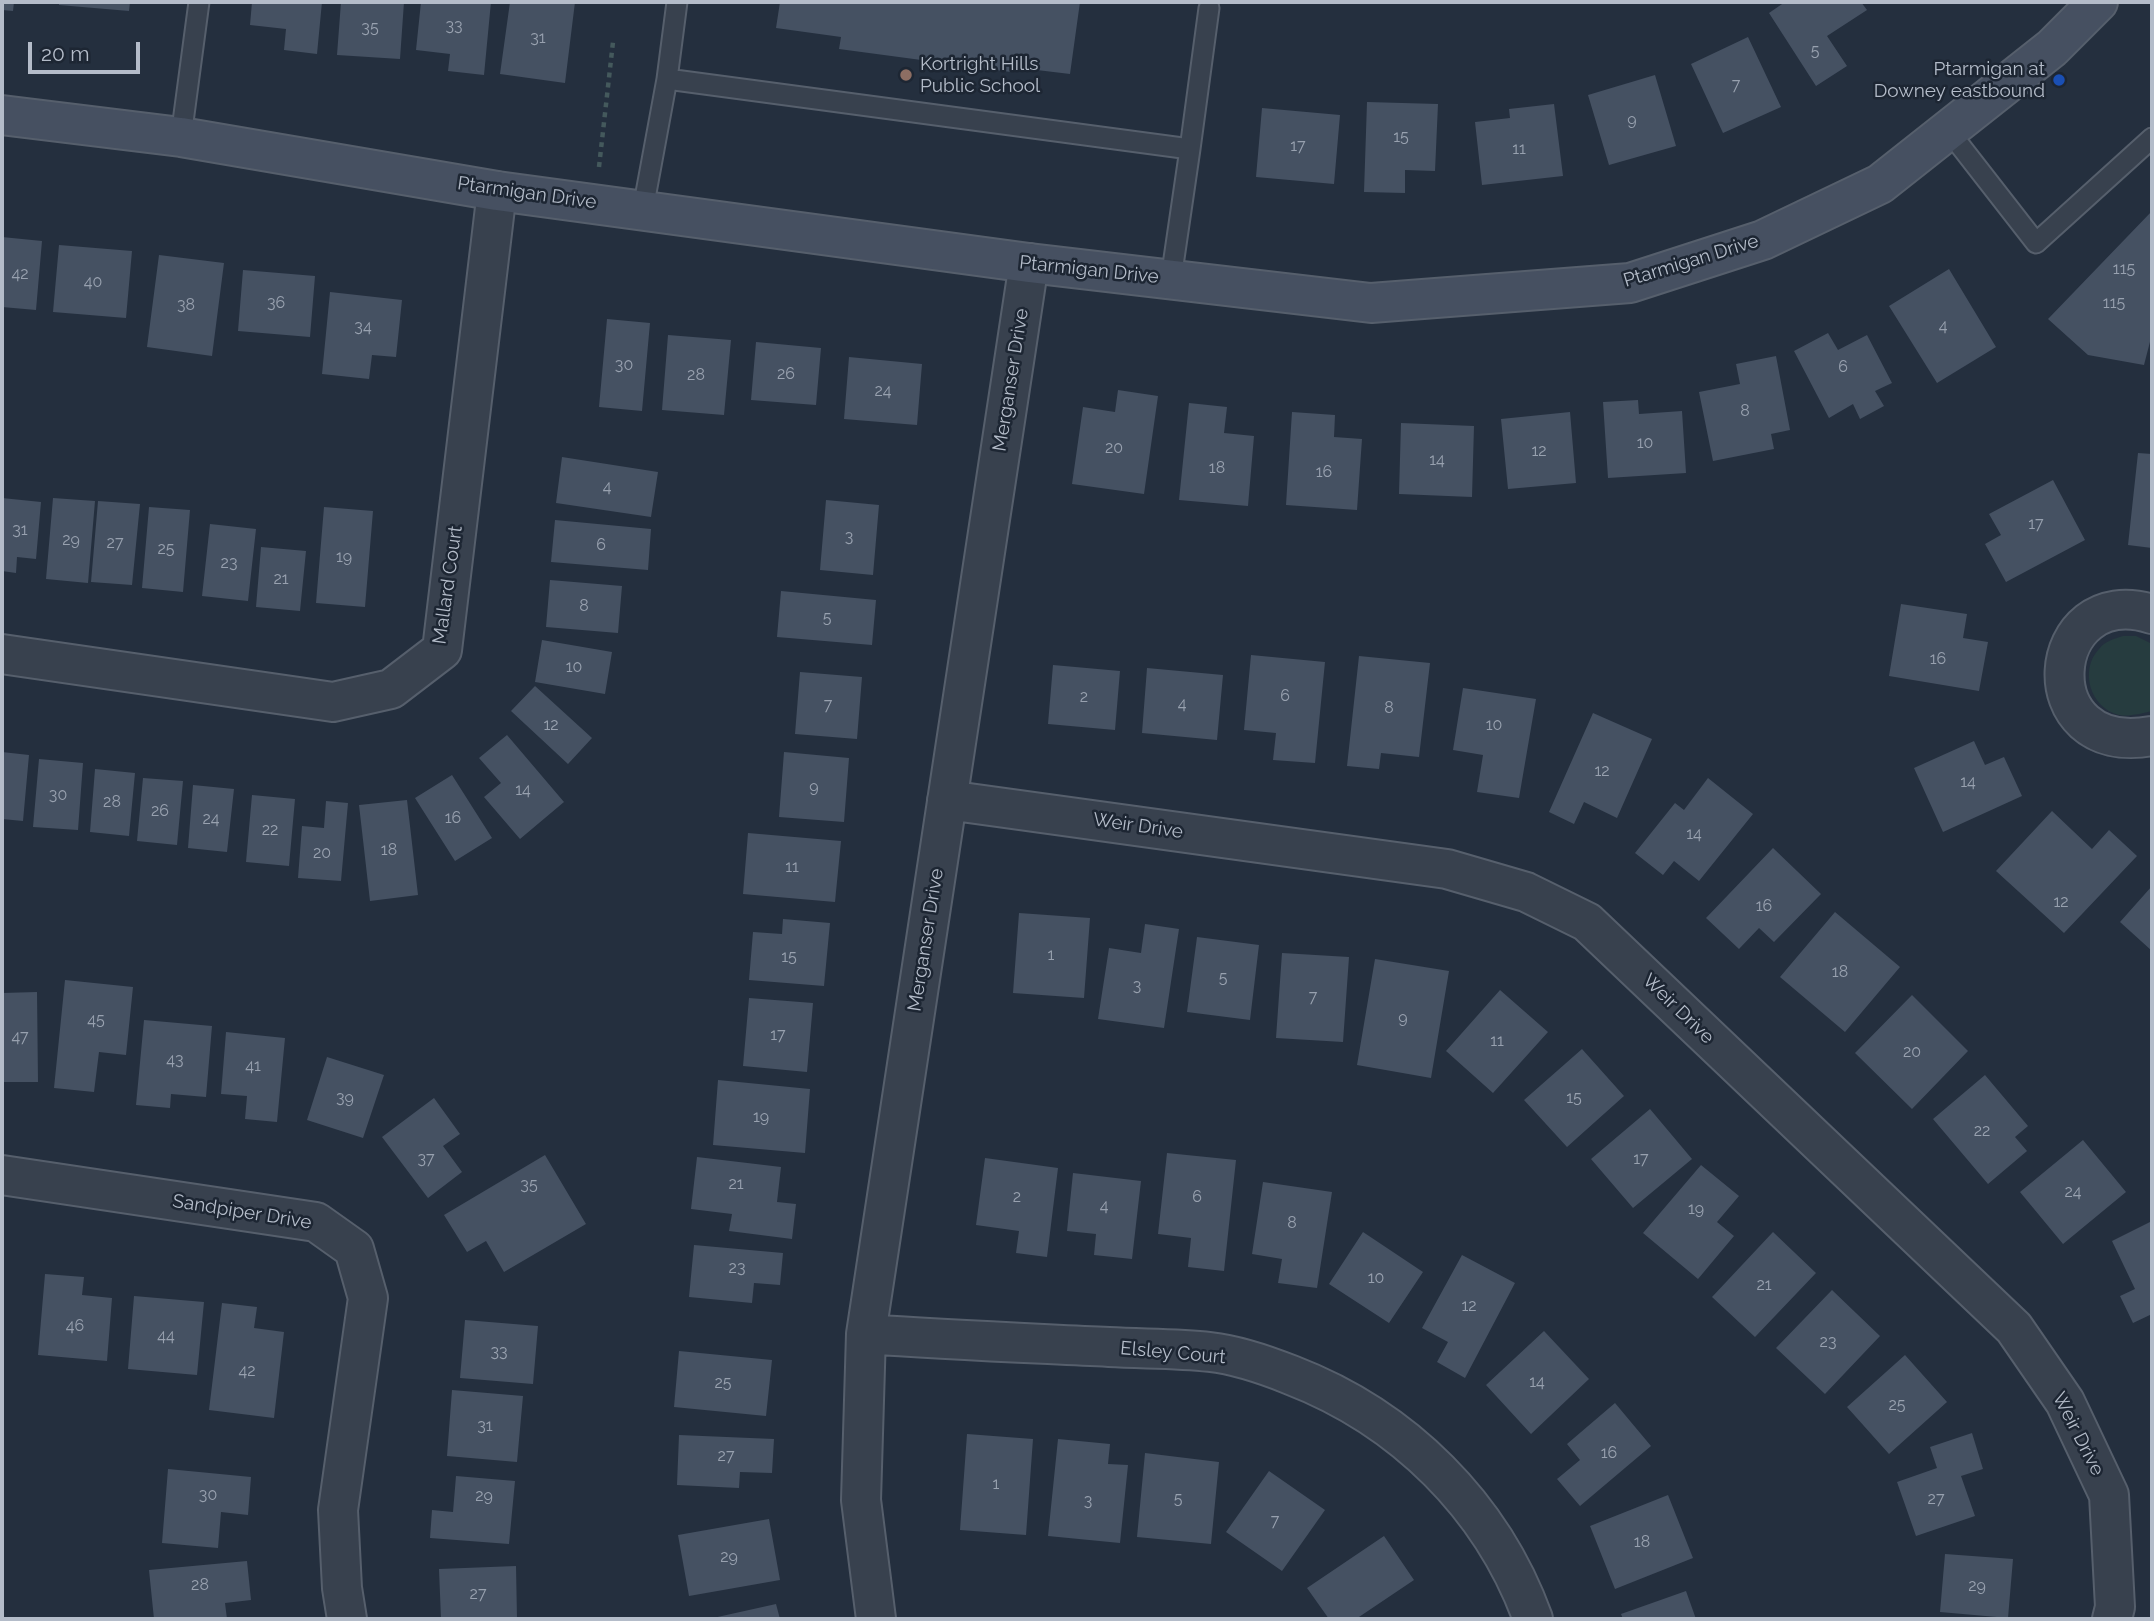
<!DOCTYPE html>
<style>
body{margin:0}
#map{position:relative;width:2154px;height:1621px;overflow:hidden;background:#242f3e;font-family:Raleway,sans-serif}
canvas{display:block}
.frame{position:absolute;inset:0;border:4px solid #b4bcc9;pointer-events:none}
.scale{position:absolute;left:28px;top:42px;width:112px;height:32px;box-sizing:border-box;border:4px solid #b4bcc9;border-top:0;padding-left:9px;font-size:21px;line-height:24px;white-space:nowrap;color:#b4bcc9;-webkit-text-stroke:5px #1d2633;paint-order:stroke}
</style>
<div id="map">
<canvas width="2154" height="1621"></canvas>
<div class="frame"></div>
<div class="scale">20 m</div>
</div>
<script>
const context = document.querySelector('canvas').getContext('2d');
context.lineJoin = 'round';
function fill(path, color) {
  context.fillStyle = color;
  context.fill(path, 'evenodd');
}
function strokePath(path, color, width, dash) {
  context.strokeStyle = color;
  context.lineWidth = width;
  context.lineCap = dash ? 'butt' : 'round';
  context.setLineDash(dash || []);
  context.stroke(path);
}
function drawText(font, color, halo, rows, align = 'center') {
  context.font = font + ' Raleway,sans-serif';
  context.lineWidth = 5;
  context.setLineDash([]);
  context.textBaseline = 'middle';
  context.strokeStyle = halo;
  context.fillStyle = color;
  for (const [text, x, y, turn = 0] of rows) {
    context.save();
    context.translate(x, y);
    context.rotate((+turn || 0) * Math.PI / 180);
    context.textAlign = isNaN(turn) ? turn : align;
    if (halo) context.strokeText(text, 0, 0);
    context.fillText(text, 0, 0);
    context.restore();
  }
}
const green = new Path2D(`
 M 2123,636 L 2136,636 L 2152,644 L 2152,711 C 2142,713 2130,717 2119,715 C 2090,708 2079,670 2099,649 C 2105,641 2114,639 2123,636 Z`);
const building = new Path2D(`
 M 2,2 L 14,2 L 13,11 L 2,10 Z
 M 59,2 L 130,2 L 129,11 L 59,5 Z
 M 252,2 L 322,2 L 317,54 L 284,50 L 286,29 L 250,25 Z
 M 341,2 L 404,2 L 400,59 L 337,55 Z
 M 421,2 L 491,2 L 484,75 L 448,71 L 450,54 L 416,50 Z
 M 510,2 L 575,2 L 565,83 L 500,74 Z
 M 780,2 L 1080,2 L 1070,74 L 1012,67 L 1011,72 L 839,49 L 841,37 L 776,28 Z
 M 1785,2 L 1861,2 L 1867,10 L 1827,36 L 1847,66 L 1816,86 L 1769,13 Z
 M 1748,37 L 1781,107 L 1723,133 L 1691,64 Z
 M 1655,75 L 1676,146 L 1609,165 L 1588,95 Z
 M 1367,102 L 1438,104 L 1435,171 L 1405,170 L 1405,193 L 1364,192 Z
 M 1554,104 L 1563,176 L 1482,185 L 1475,122 L 1510,118 L 1509,109 Z
 M 1262,108 L 1340,115 L 1334,184 L 1256,177 Z
 M 2152,211 L 2152,334 L 2144,365 L 2088,355 L 2048,319 Z
 M 2,237 L 42,241 L 36,310 L 2,307 Z
 M 59,245 L 132,251 L 126,318 L 53,312 Z
 M 159,255 L 224,263 L 212,356 L 147,347 Z
 M 1949,269 L 1996,347 L 1937,383 L 1889,306 Z
 M 243,270 L 315,276 L 310,337 L 238,331 Z
 M 330,292 L 402,300 L 396,357 L 372,355 L 369,379 L 322,374 Z
 M 607,319 L 650,323 L 642,411 L 599,407 Z
 M 1828,333 L 1838,350 L 1867,335 L 1892,383 L 1875,391 L 1884,406 L 1860,419 L 1853,404 L 1829,418 L 1794,351 Z
 M 668,335 L 731,340 L 724,415 L 662,410 Z
 M 756,342 L 821,348 L 816,405 L 751,400 Z
 M 1776,356 L 1790,430 L 1771,434 L 1774,449 L 1713,461 L 1699,392 L 1740,384 L 1736,364 Z
 M 849,357 L 922,364 L 917,425 L 844,419 Z
 M 1118,390 L 1158,396 L 1144,494 L 1072,484 L 1083,407 L 1115,412 Z
 M 1638,400 L 1639,414 L 1682,411 L 1686,473 L 1608,478 L 1603,402 Z
 M 1189,403 L 1227,407 L 1224,433 L 1254,436 L 1248,506 L 1179,500 Z
 M 1292,412 L 1335,415 L 1334,437 L 1362,439 L 1357,510 L 1286,505 Z
 M 1570,412 L 1576,483 L 1508,489 L 1501,419 Z
 M 1401,423 L 1474,426 L 1472,497 L 1399,494 Z
 M 2138,453 L 2152,454 L 2152,548 L 2128,545 Z
 M 562,457 L 658,472 L 651,517 L 556,503 Z
 M 2053,480 L 2085,540 L 2006,582 L 1985,544 L 2001,535 L 1989,514 Z
 M 2,498 L 41,502 L 36,559 L 17,557 L 16,573 L 2,571 Z
 M 53,498 L 95,501 L 88,583 L 46,579 Z
 M 826,500 L 879,505 L 873,575 L 820,570 Z
 M 98,501 L 140,504 L 132,585 L 91,582 Z
 M 149,507 L 190,510 L 183,592 L 142,588 Z
 M 324,507 L 373,511 L 365,607 L 316,603 Z
 M 555,520 L 651,529 L 648,570 L 551,562 Z
 M 210,524 L 256,529 L 248,601 L 202,596 Z
 M 261,547 L 306,551 L 300,611 L 256,607 Z
 M 550,580 L 622,586 L 618,633 L 546,627 Z
 M 781,591 L 876,600 L 872,645 L 777,637 Z
 M 1901,604 L 1967,614 L 1963,638 L 1988,642 L 1979,691 L 1889,676 Z
 M 542,640 L 612,652 L 605,694 L 535,682 Z
 M 1251,655 L 1325,662 L 1315,763 L 1273,760 L 1276,733 L 1244,730 Z
 M 1359,656 L 1430,663 L 1419,757 L 1381,753 L 1379,769 L 1347,766 Z
 M 1053,665 L 1120,671 L 1115,730 L 1048,724 Z
 M 1147,668 L 1223,675 L 1217,740 L 1142,733 Z
 M 800,672 L 862,677 L 857,739 L 795,734 Z
 M 535,686 L 592,738 L 568,764 L 511,711 Z
 M 1463,688 L 1536,699 L 1519,798 L 1477,792 L 1483,755 L 1453,750 Z
 M 1593,713 L 1652,739 L 1617,818 L 1584,802 L 1574,824 L 1549,812 Z
 M 507,735 L 564,802 L 520,839 L 484,797 L 501,783 L 479,758 Z
 M 1974,741 L 1985,765 L 2004,757 L 2022,796 L 1943,832 L 1914,768 Z
 M 2,752 L 29,755 L 23,821 L 2,819 Z
 M 784,752 L 849,758 L 844,822 L 779,817 Z
 M 39,759 L 83,763 L 78,830 L 33,827 Z
 M 95,769 L 135,773 L 129,836 L 90,832 Z
 M 452,775 L 492,838 L 455,861 L 415,798 Z
 M 143,778 L 183,781 L 177,845 L 137,841 Z
 M 1708,778 L 1753,814 L 1699,881 L 1674,861 L 1663,875 L 1635,853 L 1675,803 L 1684,810 Z
 M 193,785 L 234,789 L 227,852 L 188,848 Z
 M 252,795 L 295,799 L 289,866 L 246,862 Z
 M 407,800 L 418,895 L 370,901 L 359,805 Z
 M 326,801 L 348,803 L 341,881 L 298,878 L 302,826 L 324,828 Z
 M 2052,811 L 2092,849 L 2109,830 L 2137,856 L 2064,933 L 1996,871 Z
 M 748,833 L 841,841 L 835,902 L 743,894 Z
 M 1773,848 L 1821,894 L 1774,942 L 1759,928 L 1739,949 L 1706,918 Z
 M 2152,886 L 2152,951 L 2120,922 Z
 M 1835,912 L 1900,967 L 1845,1032 L 1780,977 Z
 M 1019,913 L 1090,918 L 1084,998 L 1013,993 Z
 M 783,919 L 830,923 L 824,986 L 749,980 L 753,932 L 782,934 Z
 M 1145,924 L 1179,929 L 1164,1028 L 1098,1019 L 1109,948 L 1141,953 Z
 M 1197,937 L 1259,945 L 1250,1020 L 1187,1012 Z
 M 1282,953 L 1349,957 L 1343,1042 L 1276,1038 Z
 M 1375,959 L 1449,971 L 1431,1078 L 1357,1065 Z
 M 65,980 L 133,987 L 126,1055 L 99,1052 L 94,1092 L 54,1088 Z
 M 1500,990 L 1548,1032 L 1493,1093 L 1446,1051 Z
 M 37,992 L 38,1082 L 2,1082 L 2,993 Z
 M 1912,995 L 1968,1051 L 1912,1109 L 1855,1053 Z
 M 749,998 L 813,1003 L 807,1072 L 743,1066 Z
 M 144,1020 L 212,1026 L 206,1097 L 171,1094 L 170,1108 L 136,1105 Z
 M 226,1032 L 285,1038 L 277,1122 L 245,1119 L 247,1096 L 221,1094 Z
 M 1582,1049 L 1624,1096 L 1567,1147 L 1524,1100 Z
 M 327,1057 L 384,1075 L 363,1138 L 307,1120 Z
 M 1985,1075 L 2028,1126 L 2015,1137 L 2027,1151 L 1988,1184 L 1933,1119 Z
 M 718,1080 L 810,1089 L 805,1153 L 713,1145 Z
 M 434,1098 L 460,1134 L 443,1146 L 462,1172 L 428,1198 L 382,1137 Z
 M 1650,1109 L 1692,1159 L 1633,1208 L 1591,1159 Z
 M 2083,1140 L 2126,1192 L 2063,1244 L 2020,1192 Z
 M 1167,1153 L 1236,1160 L 1224,1271 L 1188,1267 L 1191,1238 L 1158,1234 Z
 M 545,1155 L 586,1224 L 504,1272 L 486,1241 L 467,1252 L 444,1215 Z
 M 697,1157 L 781,1167 L 777,1202 L 796,1204 L 792,1239 L 729,1231 L 732,1214 L 691,1209 Z
 M 985,1158 L 1058,1168 L 1047,1257 L 1016,1253 L 1019,1231 L 976,1225 Z
 M 1701,1165 L 1739,1196 L 1717,1222 L 1734,1236 L 1698,1279 L 1643,1233 Z
 M 1073,1173 L 1141,1181 L 1132,1259 L 1094,1255 L 1096,1234 L 1067,1231 Z
 M 1263,1182 L 1332,1192 L 1317,1288 L 1278,1283 L 1282,1259 L 1252,1254 Z
 M 2152,1221 L 2152,1314 L 2133,1323 L 2120,1296 L 2135,1289 L 2112,1241 Z
 M 1363,1232 L 1423,1272 L 1389,1323 L 1329,1284 Z
 M 1773,1232 L 1816,1273 L 1755,1337 L 1712,1297 Z
 M 694,1245 L 783,1253 L 780,1285 L 754,1283 L 752,1303 L 689,1297 Z
 M 1462,1255 L 1515,1283 L 1465,1378 L 1437,1362 L 1448,1342 L 1422,1328 Z
 M 45,1274 L 84,1277 L 82,1295 L 112,1298 L 107,1361 L 38,1355 Z
 M 1832,1290 L 1880,1336 L 1825,1394 L 1776,1348 Z
 M 134,1296 L 204,1302 L 197,1375 L 128,1369 Z
 M 222,1303 L 257,1307 L 254,1328 L 284,1332 L 274,1418 L 209,1410 Z
 M 465,1320 L 538,1326 L 533,1384 L 460,1378 Z
 M 1544,1331 L 1589,1379 L 1531,1434 L 1486,1385 Z
 M 679,1351 L 772,1360 L 766,1416 L 674,1407 Z
 M 1905,1355 L 1947,1402 L 1889,1454 L 1847,1407 Z
 M 452,1390 L 523,1396 L 517,1462 L 447,1456 Z
 M 1615,1403 L 1651,1446 L 1580,1506 L 1557,1479 L 1580,1460 L 1567,1444 Z
 M 1972,1433 L 1983,1469 L 1961,1476 L 1975,1516 L 1916,1536 L 1897,1482 L 1937,1468 L 1930,1447 Z
 M 967,1434 L 1033,1439 L 1026,1535 L 960,1530 Z
 M 679,1435 L 774,1439 L 772,1473 L 740,1472 L 739,1488 L 677,1485 Z
 M 1058,1439 L 1110,1444 L 1108,1464 L 1128,1465 L 1120,1543 L 1048,1536 Z
 M 1145,1453 L 1219,1462 L 1211,1544 L 1137,1537 Z
 M 168,1469 L 251,1477 L 248,1515 L 221,1512 L 218,1548 L 162,1543 Z
 M 1269,1471 L 1325,1510 L 1282,1571 L 1226,1532 Z
 M 456,1476 L 515,1481 L 509,1544 L 430,1538 L 432,1510 L 453,1512 Z
 M 1668,1495 L 1693,1558 L 1615,1589 L 1590,1526 Z
 M 769,1519 L 780,1580 L 689,1596 L 678,1535 Z
 M 1384,1536 L 1414,1580 L 1356,1619 L 1329,1619 L 1307,1588 Z
 M 1945,1554 L 2013,1559 L 2008,1618 L 1940,1612 Z
 M 247,1561 L 251,1600 L 225,1603 L 227,1619 L 154,1619 L 149,1570 Z
 M 516,1566 L 517,1619 L 441,1619 L 439,1569 Z
 M 1686,1591 L 1696,1619 L 1623,1619 L 1621,1614 Z
 M 776,1604 L 780,1619 L 713,1619 L 713,1618 Z`);
const path = new Path2D(`
 M 599,167 L 613,42`);
const lane = new Path2D(`
 M 667,79 L 677,2
 M 1948,130 L 2036,243 L 2152,138
 M 181,137 L 199,2
 M 1190,149 L 1209,8
 M 643,209 L 667,79 L 1190,149 L 1171,279`);
const street = new Path2D(`
 M 2152,614 C 2043,580 2028,759 2152,736
 M 2,654 L 333,702 L 391,689 L 442,650 L 497,191
 M 947,800 L 1447,869 L 1526,892 L 1587,922 L 2014,1328 L 2065,1402 L 2109,1495 L 2115,1607 L 2112,1619
 M 2,1175 L 316,1222 L 354,1249 L 368,1298 L 338,1510 L 342,1588 L 347,1619
 M 866,1334 C 947,1340 1028,1343 1109,1347 C 1143,1349 1177,1348 1210,1352 C 1237,1355 1266,1365 1291,1375 C 1403,1418 1492,1506 1533,1619
 M 876,1619 L 861,1500 L 866,1334 L 1029,263`);
const secondary = new Path2D(`
 M 2,115 L 181,137 L 497,191 L 1029,263 L 1371,303 L 1630,283 L 1763,240 L 1880,184 L 2052,48 L 2098,2`);
const markers = [
 [906,75,7,"#8d6e63"],
 [2059,80,7,"#1a4fb4"]
];
const numberNames = [
 ["33",454,26],
 ["35",370,28],
 ["31",538,38],
 ["5",1815,51],
 ["7",1736,85],
 ["9",1632,120],
 ["15",1401,137],
 ["17",1298,146],
 ["11",1519,149],
 ["115",2124,269],
 ["42",20,274],
 ["40",93,282],
 ["36",276,303],
 ["115",2114,303],
 ["38",186,305],
 ["4",1943,326],
 ["34",363,327],
 ["30",624,365],
 ["6",1843,367],
 ["26",786,374],
 ["28",696,375],
 ["24",883,391],
 ["8",1745,411],
 ["10",1645,443],
 ["20",1114,448],
 ["12",1539,451],
 ["14",1437,460],
 ["18",1217,468],
 ["16",1324,472],
 ["4",607,487],
 ["17",2036,524],
 ["31",20,530],
 ["3",849,537],
 ["29",71,540],
 ["27",115,543],
 ["6",601,545],
 ["25",166,549],
 ["19",344,557],
 ["23",229,563],
 ["21",281,579],
 ["8",584,606],
 ["5",827,618],
 ["16",1938,659],
 ["10",574,667],
 ["6",1285,696],
 ["2",1084,697],
 ["4",1182,704],
 ["7",828,705],
 ["8",1389,708],
 ["12",551,725],
 ["10",1494,725],
 ["12",1602,771],
 ["14",1968,782],
 ["9",814,787],
 ["14",523,790],
 ["30",58,795],
 ["28",112,802],
 ["26",160,811],
 ["16",453,818],
 ["24",211,819],
 ["22",270,830],
 ["14",1694,834],
 ["18",389,850],
 ["20",322,853],
 ["11",792,867],
 ["12",2061,902],
 ["16",1764,906],
 ["1",1051,955],
 ["15",789,957],
 ["18",1840,972],
 ["5",1223,978],
 ["3",1137,986],
 ["7",1313,997],
 ["9",1403,1018],
 ["45",96,1020],
 ["17",778,1035],
 ["47",20,1037],
 ["11",1497,1041],
 ["20",1912,1052],
 ["43",175,1060],
 ["41",253,1066],
 ["39",345,1098],
 ["15",1574,1098],
 ["19",761,1117],
 ["22",1982,1131],
 ["37",426,1159],
 ["17",1641,1159],
 ["21",736,1184],
 ["35",529,1185],
 ["24",2073,1192],
 ["2",1017,1197],
 ["6",1197,1197],
 ["4",1104,1206],
 ["19",1696,1209],
 ["8",1292,1223],
 ["23",737,1268],
 ["10",1376,1278],
 ["21",1764,1285],
 ["12",1469,1306],
 ["46",75,1326],
 ["44",166,1336],
 ["23",1828,1342],
 ["33",499,1352],
 ["42",247,1371],
 ["14",1537,1382],
 ["25",723,1383],
 ["25",1897,1405],
 ["31",485,1426],
 ["16",1609,1453],
 ["27",726,1456],
 ["1",996,1484],
 ["30",208,1495],
 ["29",484,1496],
 ["5",1178,1499],
 ["27",1936,1499],
 ["3",1088,1501],
 ["7",1275,1521],
 ["18",1642,1542],
 ["29",729,1557],
 ["28",200,1585],
 ["29",1977,1586],
 ["27",478,1594]
];
const poiNames = [
 ["Kortright Hills",920,64],
 ["Public School",920,86],
 ["Ptarmigan at",2045,69,"right"],
 ["Downey eastbound",2045,91,"right"]
];
const streetNames = [
 ["Ptarmigan Drive",527,193,8],
 ["Ptarmigan Drive",1691,261,-17],
 ["Ptarmigan Drive",1089,270,6],
 ["Merganser Drive",1011,380,-81],
 ["Mallard Court",448,585,-82],
 ["Weir Drive",1138,826,8],
 ["Merganser Drive",926,940,-81],
 ["Weir Drive",1678,1009,44],
 ["Sandpiper Drive",242,1212,9],
 ["Elsley Court",1173,1353,5],
 ["Weir Drive",2078,1434,63]
];
fill(green, '#263c3f');
fill(building, '#455162');
strokePath(lane, '#565f6c', 23);
strokePath(street, '#565f6c', 42);
strokePath(secondary, '#565f6c', 42);
strokePath(path, '#44595c', 4.5, [5, 5]);
strokePath(lane, '#38414e', 19);
strokePath(street, '#38414e', 38);
strokePath(secondary, '#465061', 38);
for (const [x, y, r, color] of markers) {
  const dot = new Path2D();
  dot.arc(x, y, r, 0, 2 * Math.PI);
  context.fillStyle = color;
  context.fill(dot);
  strokePath(dot, '#1d2633', 2.5);
}
drawText('16px', '#98a1af', null, numberNames);
drawText('19px', '#b4bcc9', '#1d2633', poiNames, 'left');
drawText('19px', '#b4bcc9', '#1d2633', streetNames);
</script>
